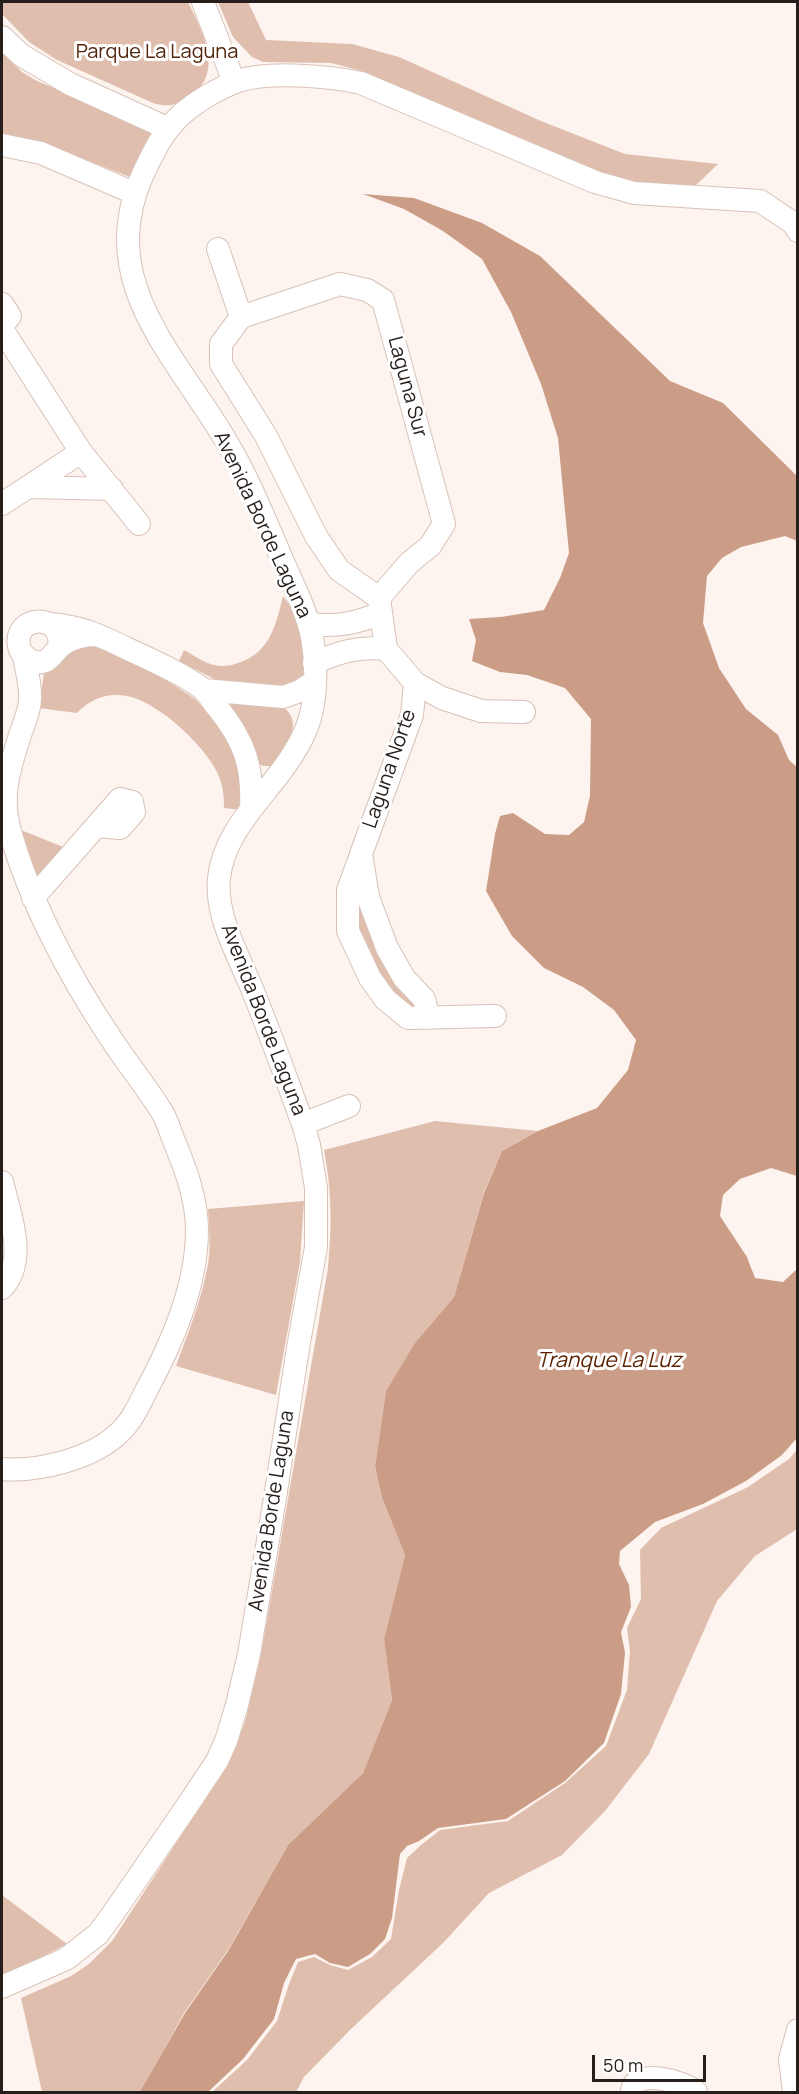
<!DOCTYPE html>
<style>
body{margin:0}
#map{position:relative;width:799px;height:2094px;overflow:hidden;background:#fdf3ef;font-family:Manrope,sans-serif}
canvas{display:block}
.frame{position:absolute;inset:0;border:3px solid #261e1a;pointer-events:none}
.scale{position:absolute;left:592px;top:2055px;width:114px;height:27px;box-sizing:border-box;border:3px solid #261e1a;border-top:0;padding-left:8px;font-size:18px;line-height:21px;white-space:nowrap;color:#261e1a;-webkit-text-stroke:4px #fff;paint-order:stroke}
</style>
<div id="map">
<canvas width="799" height="2094"></canvas>
<div class="frame"></div>
<div class="scale">50 m</div>
</div>
<script>
const context = document.querySelector('canvas').getContext('2d');
context.lineJoin = 'round';
function fill(path, color) {
  context.fillStyle = color;
  context.fill(path, 'evenodd');
}
function strokePath(path, color, width, dash) {
  context.strokeStyle = color;
  context.lineWidth = width;
  context.lineCap = dash ? 'butt' : 'round';
  context.setLineDash(dash || []);
  context.stroke(path);
}
function drawText(font, color, halo, rows, align = 'center') {
  context.font = font + ' Manrope,sans-serif';
  context.lineWidth = 6;
  context.setLineDash([]);
  context.textBaseline = 'middle';
  context.strokeStyle = halo;
  context.fillStyle = color;
  for (const [text, x, y, turn = 0] of rows) {
    context.save();
    context.translate(x, y);
    context.rotate((+turn || 0) * Math.PI / 180);
    context.textAlign = isNaN(turn) ? turn : align;
    if (halo) context.strokeText(text, 0, 0);
    context.fillText(text, 0, 0);
    context.restore();
  }
}
const green = new Path2D(`
 M 2,2 L 188,2 C 199,25 219,60 202,85 C 199,89 194,92 191,94 C 179,105 168,108 153,103 L 57,60 L 29,42 L 2,14 Z
 M 218,2 L 248,2 L 266,40 L 352,44 L 399,57 L 541,121 L 625,154 L 718,164 L 693,188 L 643,184 L 613,177 L 362,71 L 331,63 L 263,62 L 252,57 L 233,37 Z
 M 2,52 L 22,72 L 37,81 L 154,131 L 134,176 L 130,177 L 48,145 L 2,135 Z
 M 283,596 C 298,616 312,649 305,674 C 304,679 300,683 298,687 L 218,681 L 179,661 L 184,650 C 194,655 204,663 214,665 C 222,667 231,666 238,663 C 270,653 276,625 283,596 Z
 M 92,644 L 163,678 L 195,699 L 221,727 L 241,766 L 240,810 L 224,808 C 224,795 223,784 217,772 C 203,744 158,702 127,696 C 107,692 90,699 77,713 L 39,708 L 44,673 L 69,649 Z
 M 227,700 L 279,705 C 307,718 287,751 271,766 L 263,766 L 257,763 Z
 M 16,828 L 68,849 L 37,888 Z
 M 354,892 L 416,1000 L 414,1012 L 393,999 L 361,945 Z
 M 435,1121 L 538,1131 L 502,1151 L 484,1192 L 454,1297 L 414,1344 L 386,1391 L 375,1468 L 382,1498 L 405,1555 L 384,1639 L 392,1700 L 363,1773 L 288,1845 L 228,1950 L 184,2013 L 141,2092 L 42,2092 L 21,1998 L 71,1976 L 89,1964 L 112,1941 L 222,1773 L 234,1750 L 245,1722 L 261,1655 L 328,1268 C 332,1225 332,1193 324,1150 Z
 M 304,1201 L 300,1262 L 276,1395 L 176,1366 C 188,1333 202,1299 208,1264 C 211,1246 209,1228 208,1209 Z
 M 797,1450 L 797,1529 L 755,1556 L 717,1601 L 649,1754 L 605,1811 L 562,1855 L 489,1893 L 443,1943 L 352,2028 L 304,2077 L 296,2092 L 212,2092 L 247,2060 L 277,2021 L 289,1984 L 298,1962 L 314,1957 L 330,1965 L 348,1970 L 372,1957 L 391,1939 L 399,1890 L 407,1858 L 421,1845 L 440,1830 L 508,1821 L 565,1783 L 606,1746 L 627,1690 L 630,1651 L 627,1628 L 641,1599 L 640,1550 L 661,1528 L 748,1487 L 789,1459 Z
 M 2,1895 L 67,1944 L 2,1977 Z`);
const water = new Path2D(`
 M 363,194 L 414,198 L 482,223 L 540,256 L 670,381 L 723,403 L 797,476 L 797,541 L 785,536 L 741,547 L 722,558 L 707,576 L 703,623 L 719,668 L 746,709 L 778,735 L 789,760 L 797,767 L 797,1176 L 771,1168 L 740,1179 L 723,1195 L 720,1216 L 747,1257 L 755,1278 L 783,1282 L 797,1269 L 797,1438 L 782,1455 L 746,1481 L 703,1504 L 655,1522 L 620,1551 L 619,1564 L 629,1585 L 631,1607 L 621,1632 L 625,1653 L 621,1694 L 604,1743 L 565,1781 L 506,1819 L 438,1828 L 419,1841 L 407,1846 L 400,1854 L 392,1918 L 385,1939 L 370,1954 L 348,1967 L 330,1963 L 315,1954 L 296,1959 L 284,1983 L 274,2019 L 243,2059 L 208,2092 L 140,2092 L 185,2013 L 228,1951 L 288,1845 L 363,1773 L 392,1700 L 384,1639 L 405,1555 L 382,1498 L 375,1467 L 386,1391 L 414,1344 L 454,1297 L 484,1193 L 502,1151 L 538,1131 L 597,1108 L 628,1070 L 636,1040 L 614,1010 L 583,987 L 544,968 L 512,936 L 486,891 L 495,834 L 500,816 L 513,813 L 545,834 L 569,835 L 584,822 L 590,796 L 591,719 L 565,688 L 527,675 L 500,672 L 472,661 L 476,640 L 469,619 L 501,617 L 544,610 L 560,578 L 569,553 L 558,438 L 541,384 L 511,312 L 482,259 L 443,231 L 404,209 Z`);
const minor = new Path2D(`
 M 203,2 L 234,82
 M 2,37 L 21,55 L 70,84 L 167,128
 M 2,145 L 41,153 L 134,193
 M 218,249 L 241,317
 M 2,304 L 10,316 L 2,326
 M 2,329 L 81,452 L 139,524
 M 31,487 L 112,489
 M 2,504 L 81,452
 M 379,598 L 339,570 L 316,536 L 266,436 L 221,364 L 221,344 L 241,317 L 340,284 L 367,290 L 383,300 L 444,524 L 430,546 L 409,563 L 379,598 L 386,649
 M 50,624 C 82,626 103,637 132,651 C 152,660 187,676 204,690 C 209,695 213,703 218,708 C 245,742 253,766 251,809
 M 309,624 C 335,627 356,624 380,613
 M 59,648 C 65,612 13,614 19,646 C 20,652 25,657 30,660 C 48,668 51,654 61,646 C 71,638 83,635 96,635
 M 386,649 L 415,683 L 442,698 L 481,711 L 524,712
 M 314,663 C 339,652 359,646 386,649
 M 415,683 L 412,715 L 361,854 L 368,897 L 387,948 L 404,978 L 424,999 L 429,1018
 M 204,690 L 283,697 L 300,691 L 315,681
 M 361,855 L 348,890 L 348,931 L 370,978 L 385,999 L 408,1018 L 495,1016
 M 33,898 L 120,799 L 132,802 L 134,812 L 120,828 L 97,826
 M 303,1124 L 349,1106
 M 2,1182 C 10,1214 28,1261 2,1288
 M 2,1469 C 38,1472 93,1459 120,1432 C 132,1421 139,1405 146,1391 C 172,1343 197,1286 197,1230 C 197,1197 184,1165 172,1136 C 169,1127 166,1117 160,1109 C 145,1085 126,1062 110,1037 C 69,976 28,898 9,827 C 0,793 11,764 21,732 C 25,721 30,710 30,699 C 31,685 26,669 24,656
 M 2,1987 L 66,1959 L 98,1934 L 112,1915 L 185,1809 L 217,1761 L 226,1741 L 237,1705 L 249,1654 L 275,1498 L 298,1348 L 316,1247 L 316,1188 L 309,1145 L 303,1124 C 287,1081 272,1038 255,996 C 241,959 215,919 219,878 C 223,840 249,812 272,783 C 285,767 299,747 307,727 C 317,701 317,665 312,637 C 307,612 294,587 284,564 C 265,520 247,474 222,434 C 172,352 95,278 143,174 C 154,151 163,131 182,114 C 197,101 219,88 238,81 C 270,71 329,76 361,83 L 595,182 L 634,193 L 760,201 L 793,223 L 798,231
 M 632,2092 C 633,2067 683,2081 696,2092
 M 794,2092 L 790,2059 L 798,2030`);
const parkNames = [
 ["Parque La Laguna",157,52]
];
const streetNames = [
 ["Laguna Sur",407,387,75],
 ["Avenida Borde Laguna",262,525,65],
 ["Laguna Norte",390,769,-71],
 ["Avenida Borde Laguna",263,1020,69],
 ["Avenida Borde Laguna",272,1511,-81]
];
const waterNames = [
 ["Tranque La Luz",609,1361]
];
fill(green, '#e0beae');
fill(water, '#cc9d86');
strokePath(minor, '#d8c2b7', 24);
strokePath(minor, '#fff', 22);
drawText('20px', '#52250c', '#fff', parkNames);
drawText('20px', '#261e1a', '#fff', streetNames);
drawText('italic 21px', '#5b2200', '#fff', waterNames);
</script>
